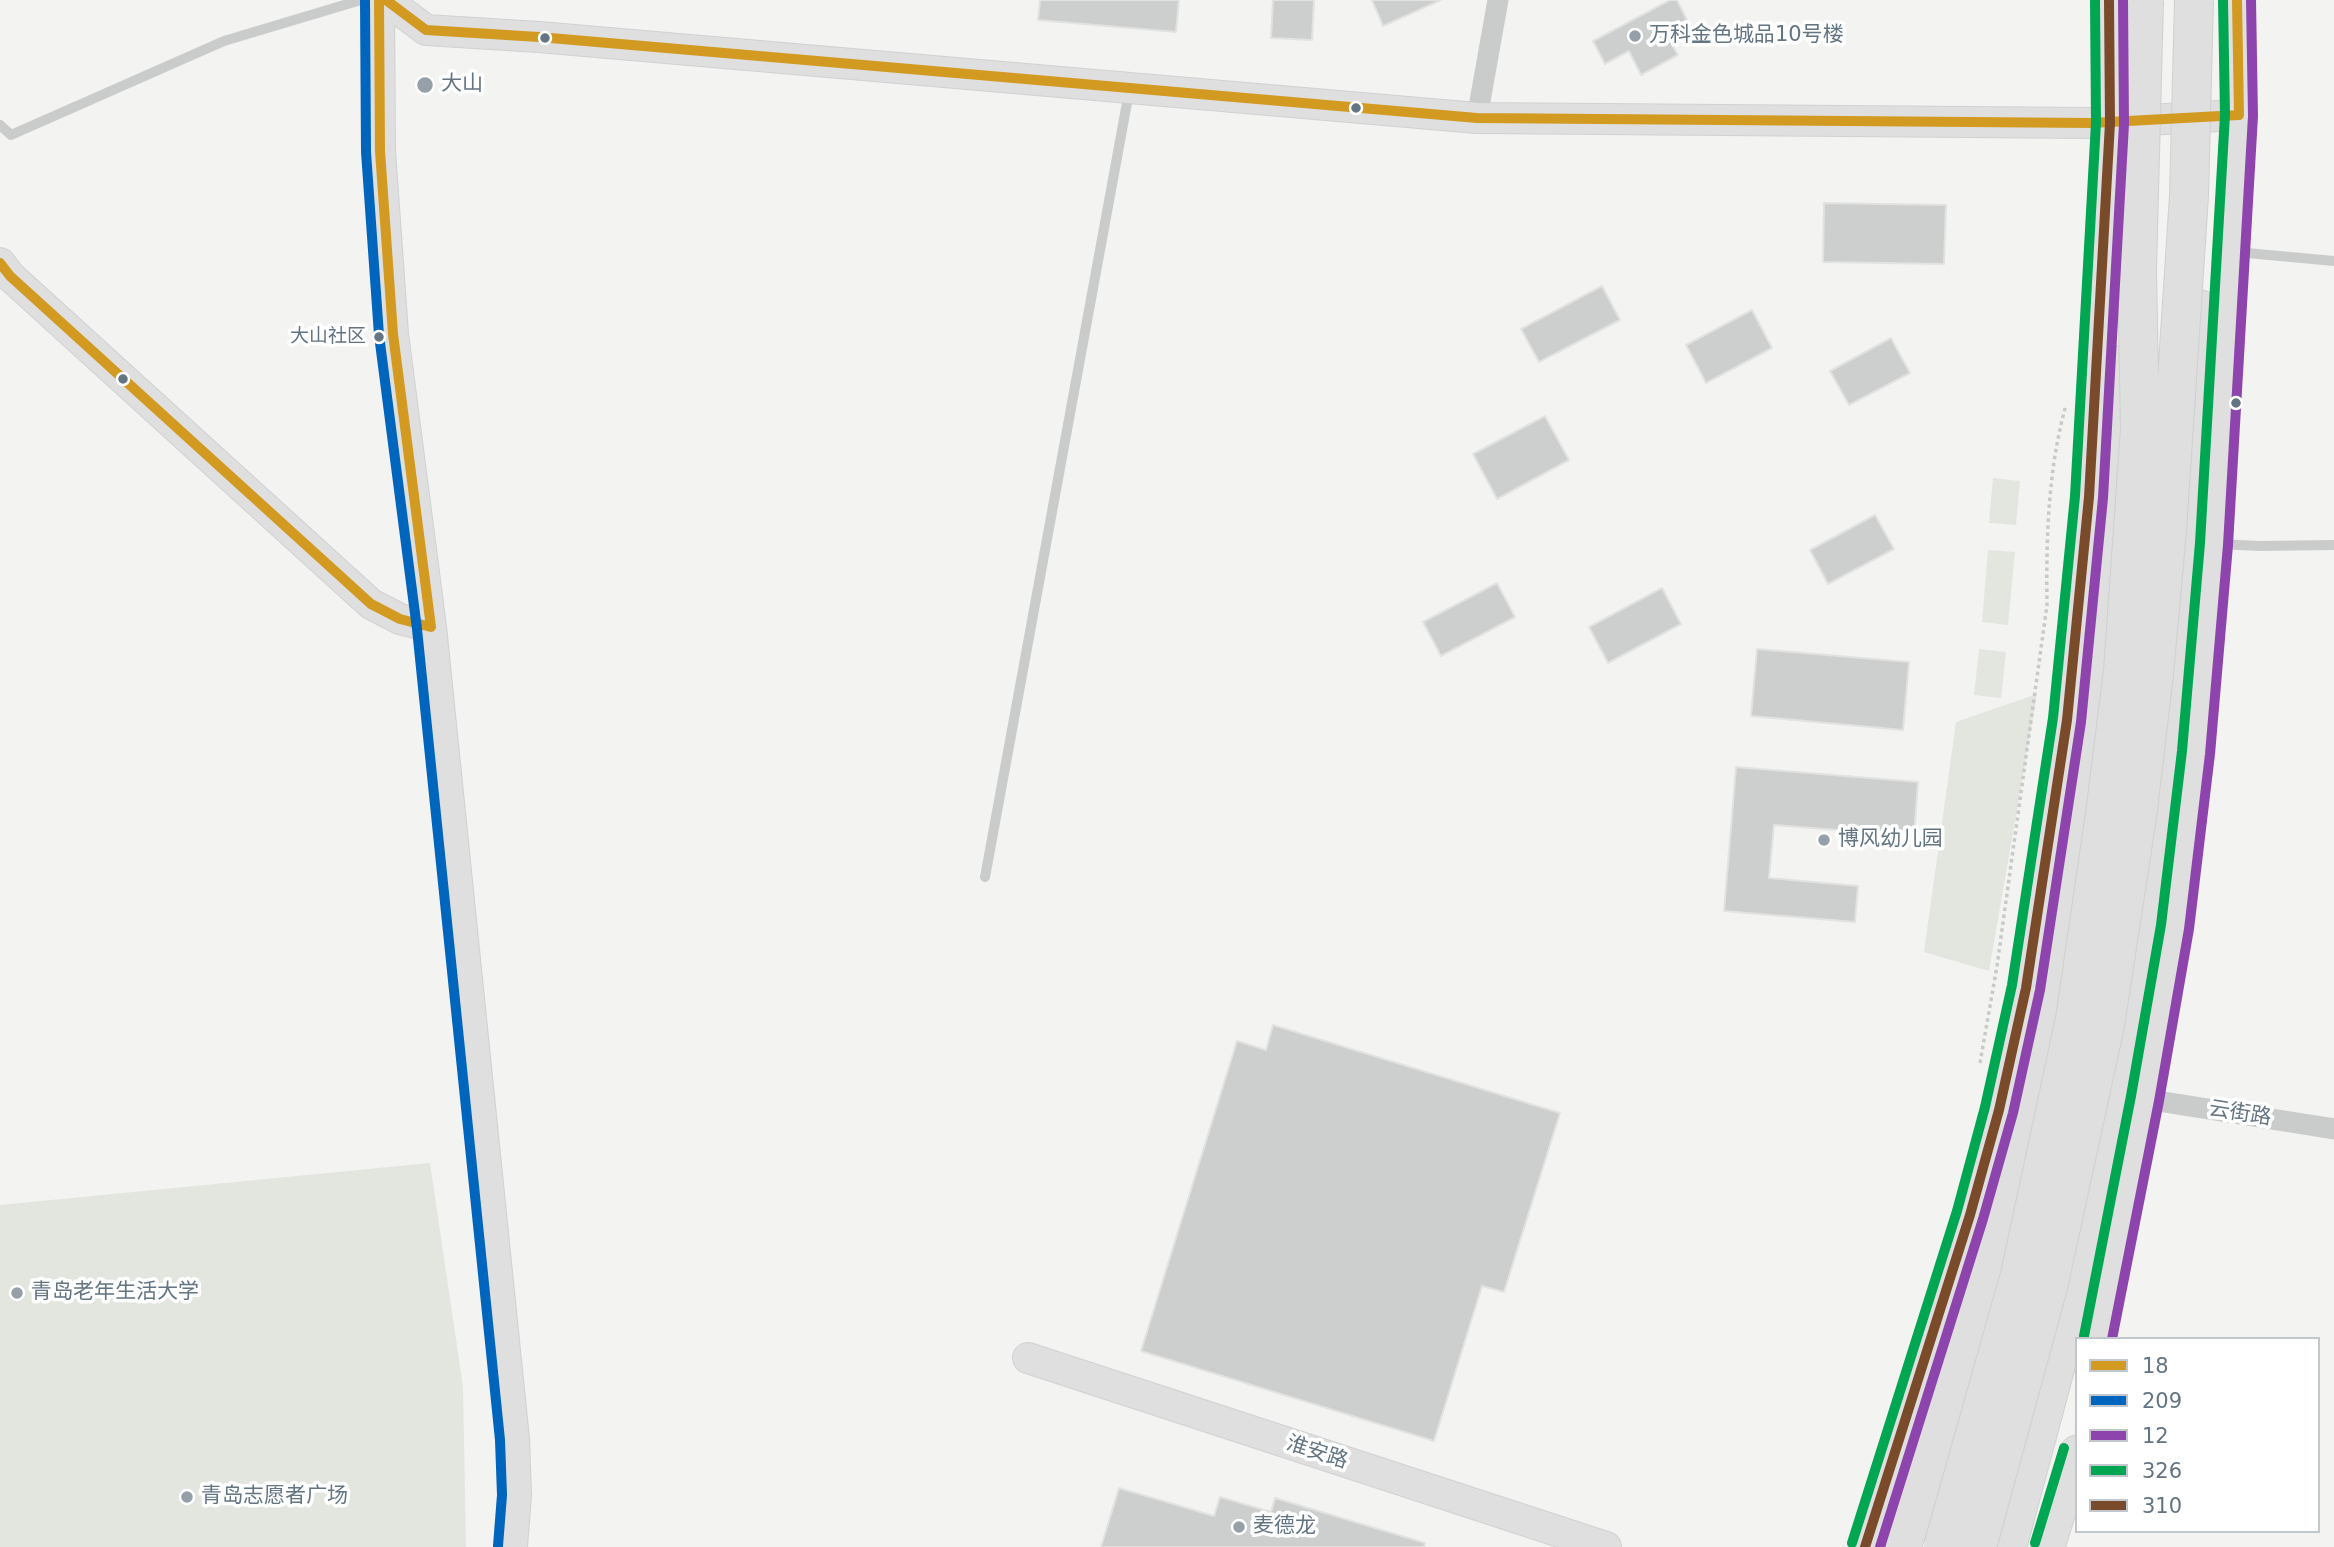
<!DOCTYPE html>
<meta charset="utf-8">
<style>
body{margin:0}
#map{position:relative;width:2334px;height:1547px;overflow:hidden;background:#f3f3f1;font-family:"DejaVu Sans",sans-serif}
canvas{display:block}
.legend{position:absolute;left:2075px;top:1337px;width:245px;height:196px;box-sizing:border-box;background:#fff;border:2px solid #c1c7cd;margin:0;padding:9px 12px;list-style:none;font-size:21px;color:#637482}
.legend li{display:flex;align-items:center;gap:14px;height:35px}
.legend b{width:35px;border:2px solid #c1c7cd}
</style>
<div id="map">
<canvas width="2334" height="1547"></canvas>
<ul class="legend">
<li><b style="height:9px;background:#d29a20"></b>18</li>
<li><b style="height:9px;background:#0065bd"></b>209</li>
<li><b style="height:9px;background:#8e44ad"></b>12</li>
<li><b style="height:9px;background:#00a651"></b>326</li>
<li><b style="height:9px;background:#7a4b2a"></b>310</li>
</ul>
</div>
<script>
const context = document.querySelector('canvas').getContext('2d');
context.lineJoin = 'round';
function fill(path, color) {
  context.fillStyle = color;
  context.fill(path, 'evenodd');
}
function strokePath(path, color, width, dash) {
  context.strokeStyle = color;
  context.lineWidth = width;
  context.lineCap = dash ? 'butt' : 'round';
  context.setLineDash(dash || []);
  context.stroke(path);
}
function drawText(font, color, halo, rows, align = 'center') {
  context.font = font + ' "DejaVu Sans","Noto Sans SC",sans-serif';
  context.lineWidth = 7;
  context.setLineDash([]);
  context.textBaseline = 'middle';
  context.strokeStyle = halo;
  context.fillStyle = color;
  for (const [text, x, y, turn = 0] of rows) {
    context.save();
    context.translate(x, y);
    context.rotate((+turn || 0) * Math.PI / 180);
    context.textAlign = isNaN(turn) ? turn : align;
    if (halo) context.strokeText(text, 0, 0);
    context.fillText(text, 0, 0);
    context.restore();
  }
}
const green = new Path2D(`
 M 1993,478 L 2020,481 L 2016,525 L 1989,523 Z
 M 1988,550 L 2015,552 L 2008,625 L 1982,622 Z
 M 1979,649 L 2006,652 L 2001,698 L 1974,695 Z
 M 2037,694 L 1989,971 L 1924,952 L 1956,722 Z
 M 430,1163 L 463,1387 L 466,1547 L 0,1547 L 0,1205 Z`);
const building = new Path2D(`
 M 1040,0 L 1179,0 L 1176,32 L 1038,20 Z
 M 1273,0 L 1314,0 L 1312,40 L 1271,38 Z
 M 1372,0 L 1441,0 L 1383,26 Z
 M 1670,0 L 1677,0 L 1687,20 L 1665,32 L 1678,55 L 1641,75 L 1629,51 L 1605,64 L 1593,41 Z
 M 1824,203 L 1946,205 L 1944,264 L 1823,262 Z
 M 1602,286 L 1620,320 L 1539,362 L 1521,329 Z
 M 1752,310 L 1772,348 L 1706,383 L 1686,345 Z
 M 1891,338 L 1910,373 L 1849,405 L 1830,371 Z
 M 1545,416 L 1569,460 L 1497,499 L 1473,454 Z
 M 1875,515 L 1894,549 L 1828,584 L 1810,550 Z
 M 1497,583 L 1515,617 L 1441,656 L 1423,622 Z
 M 1662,588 L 1681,624 L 1608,663 L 1589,627 Z
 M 1757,649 L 1909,662 L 1903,730 L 1751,716 Z
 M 1736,767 L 1918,782 L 1914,836 L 1774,825 L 1769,878 L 1858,886 L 1855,922 L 1724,911 Z
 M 1273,1025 L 1560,1113 L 1504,1292 L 1482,1286 L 1434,1441 L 1141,1351 L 1237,1041 L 1266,1050 Z
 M 1119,1488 L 1214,1516 L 1220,1497 L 1271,1512 L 1275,1498 L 1425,1543 L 1424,1547 L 1101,1547 Z`);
const path = new Path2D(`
 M 1980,1063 L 1997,966 L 2047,605 C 2046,539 2048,469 2066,405`);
const lane = new Path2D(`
 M 0,125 L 11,135 L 224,41 L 361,0
 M 2236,252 L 2334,261
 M 2217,544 L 2260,546 L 2334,545
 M 985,877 L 1129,92`);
const street = new Path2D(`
 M 1477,118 L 1498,0
 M 2145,1099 L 2334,1129`);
const secondary = new Path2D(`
 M 379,0 L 380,151 L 393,334 L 431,627 L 514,1439 L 516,1495 L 512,1547
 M 386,0 L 426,30 L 539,37 L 1477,118 L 2091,123 L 2239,115
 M 0,263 L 10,276 L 371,604 L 400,619 L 431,627
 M 1028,1358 L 1606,1547`);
const primary = new Path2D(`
 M 2098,1339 L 2139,1121 L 2145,1099 L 2175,927 L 2196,752 L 2214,544 L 2239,115 L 2237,0
 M 1865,1547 L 1970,1215 L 1999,1110 L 2026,988 L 2067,720 L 2089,497 L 2110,123 L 2109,0
 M 2048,1547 L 2077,1452`);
const highway = new Path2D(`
 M 1902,1547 L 2000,1221 L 2046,998 L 2099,643 L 2110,507 L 2126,363
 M 2007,1547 L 2075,1294 L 2132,1037 L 2166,827 L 2191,600 L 2199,309`);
const highwayBridge = new Path2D(`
 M 1943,1547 L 2020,1275 L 2075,1019 L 2105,814 L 2123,671 L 2140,429 L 2137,270 L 2144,0
 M 1977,1547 L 2048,1287 L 2105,1025 L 2137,817 L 2154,674 L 2167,531 L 2189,196 L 2194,0`);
const bus1 = new Path2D(`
 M 379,0 L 380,151 L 393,334 L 431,627
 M 386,0 L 426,30 L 539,37 L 1477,118 L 2091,123 L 2239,115 L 2237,0
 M 0,263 L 10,276 L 371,604 L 400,619 L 431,627`);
const bus2 = new Path2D(`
 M 365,0 L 366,152 L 379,335 L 417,629 L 500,1440 L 502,1495 L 498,1546`);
const bus3 = new Path2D(`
 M 2112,1339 L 2159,1101 L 2189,929 L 2210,754 L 2228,545 L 2253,116 L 2251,0
 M 1880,1547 L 1983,1219 L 2013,1113 L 2040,990 L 2081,722 L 2103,498 L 2124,124 L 2123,0`);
const bus4 = new Path2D(`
 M 2084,1336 L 2131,1096 L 2161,925 L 2182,751 L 2200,543 L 2225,115 L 2223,0
 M 1852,1543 L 1957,1211 L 1985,1107 L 2012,985 L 2053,718 L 2075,496 L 2096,123 L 2095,0
 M 2035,1543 L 2064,1448`);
const bus5 = new Path2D(`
 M 1865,1547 L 1970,1215 L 1999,1110 L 2026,988 L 2067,720 L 2089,497 L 2110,123 L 2109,0`);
const markers = [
 [1635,36,7,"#95a0a9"],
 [545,38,6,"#637482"],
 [425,85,9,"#95a0a9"],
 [1356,108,6,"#637482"],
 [379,337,6,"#637482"],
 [123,379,6,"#637482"],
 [2236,403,6,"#637482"],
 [1824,840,7,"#95a0a9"],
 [17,1293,7,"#95a0a9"],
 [187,1497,7,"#95a0a9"],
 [1239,1527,7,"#95a0a9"]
];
const busNames = [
 ["大山社区",366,337]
];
const poiNames = [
 ["万科金色城品10号楼",1649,36],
 ["大山",441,85],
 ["博风幼儿园",1838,840],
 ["青岛老年生活大学",31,1293],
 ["青岛志愿者广场",201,1497],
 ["麦德龙",1253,1527]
];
const streetNames = [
 ["云街路",2240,1114,9],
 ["淮安路",1317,1453,18]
];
fill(green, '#e2e6df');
fill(building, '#cdcfcf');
strokePath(building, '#e2e2e1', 2);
strokePath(secondary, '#d0d1d2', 32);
strokePath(primary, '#d0d1d0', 35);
strokePath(highway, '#cfd0d0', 40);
strokePath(path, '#c8c9c9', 3.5, [3.5, 3.5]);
strokePath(lane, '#cacccc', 10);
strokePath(street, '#cacccc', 21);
strokePath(secondary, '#dfdfe0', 30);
strokePath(primary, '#dfdfe0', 33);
strokePath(highway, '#dfdfe0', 38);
strokePath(highwayBridge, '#cfd0d0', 40, []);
strokePath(highwayBridge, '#dfdfe0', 38);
strokePath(bus1, '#d29a20', 10);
strokePath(bus2, '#0065bd', 10);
strokePath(bus3, '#8e44ad', 10);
strokePath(bus4, '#00a651', 10);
strokePath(bus5, '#7a4b2a', 10);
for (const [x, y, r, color] of markers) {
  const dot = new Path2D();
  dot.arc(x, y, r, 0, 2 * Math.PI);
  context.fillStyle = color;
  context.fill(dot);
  strokePath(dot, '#fff', 2.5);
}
drawText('19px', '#637482', '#fff', busNames, 'right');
drawText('21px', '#637482', '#fff', poiNames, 'left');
drawText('21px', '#637482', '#fff', streetNames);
</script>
